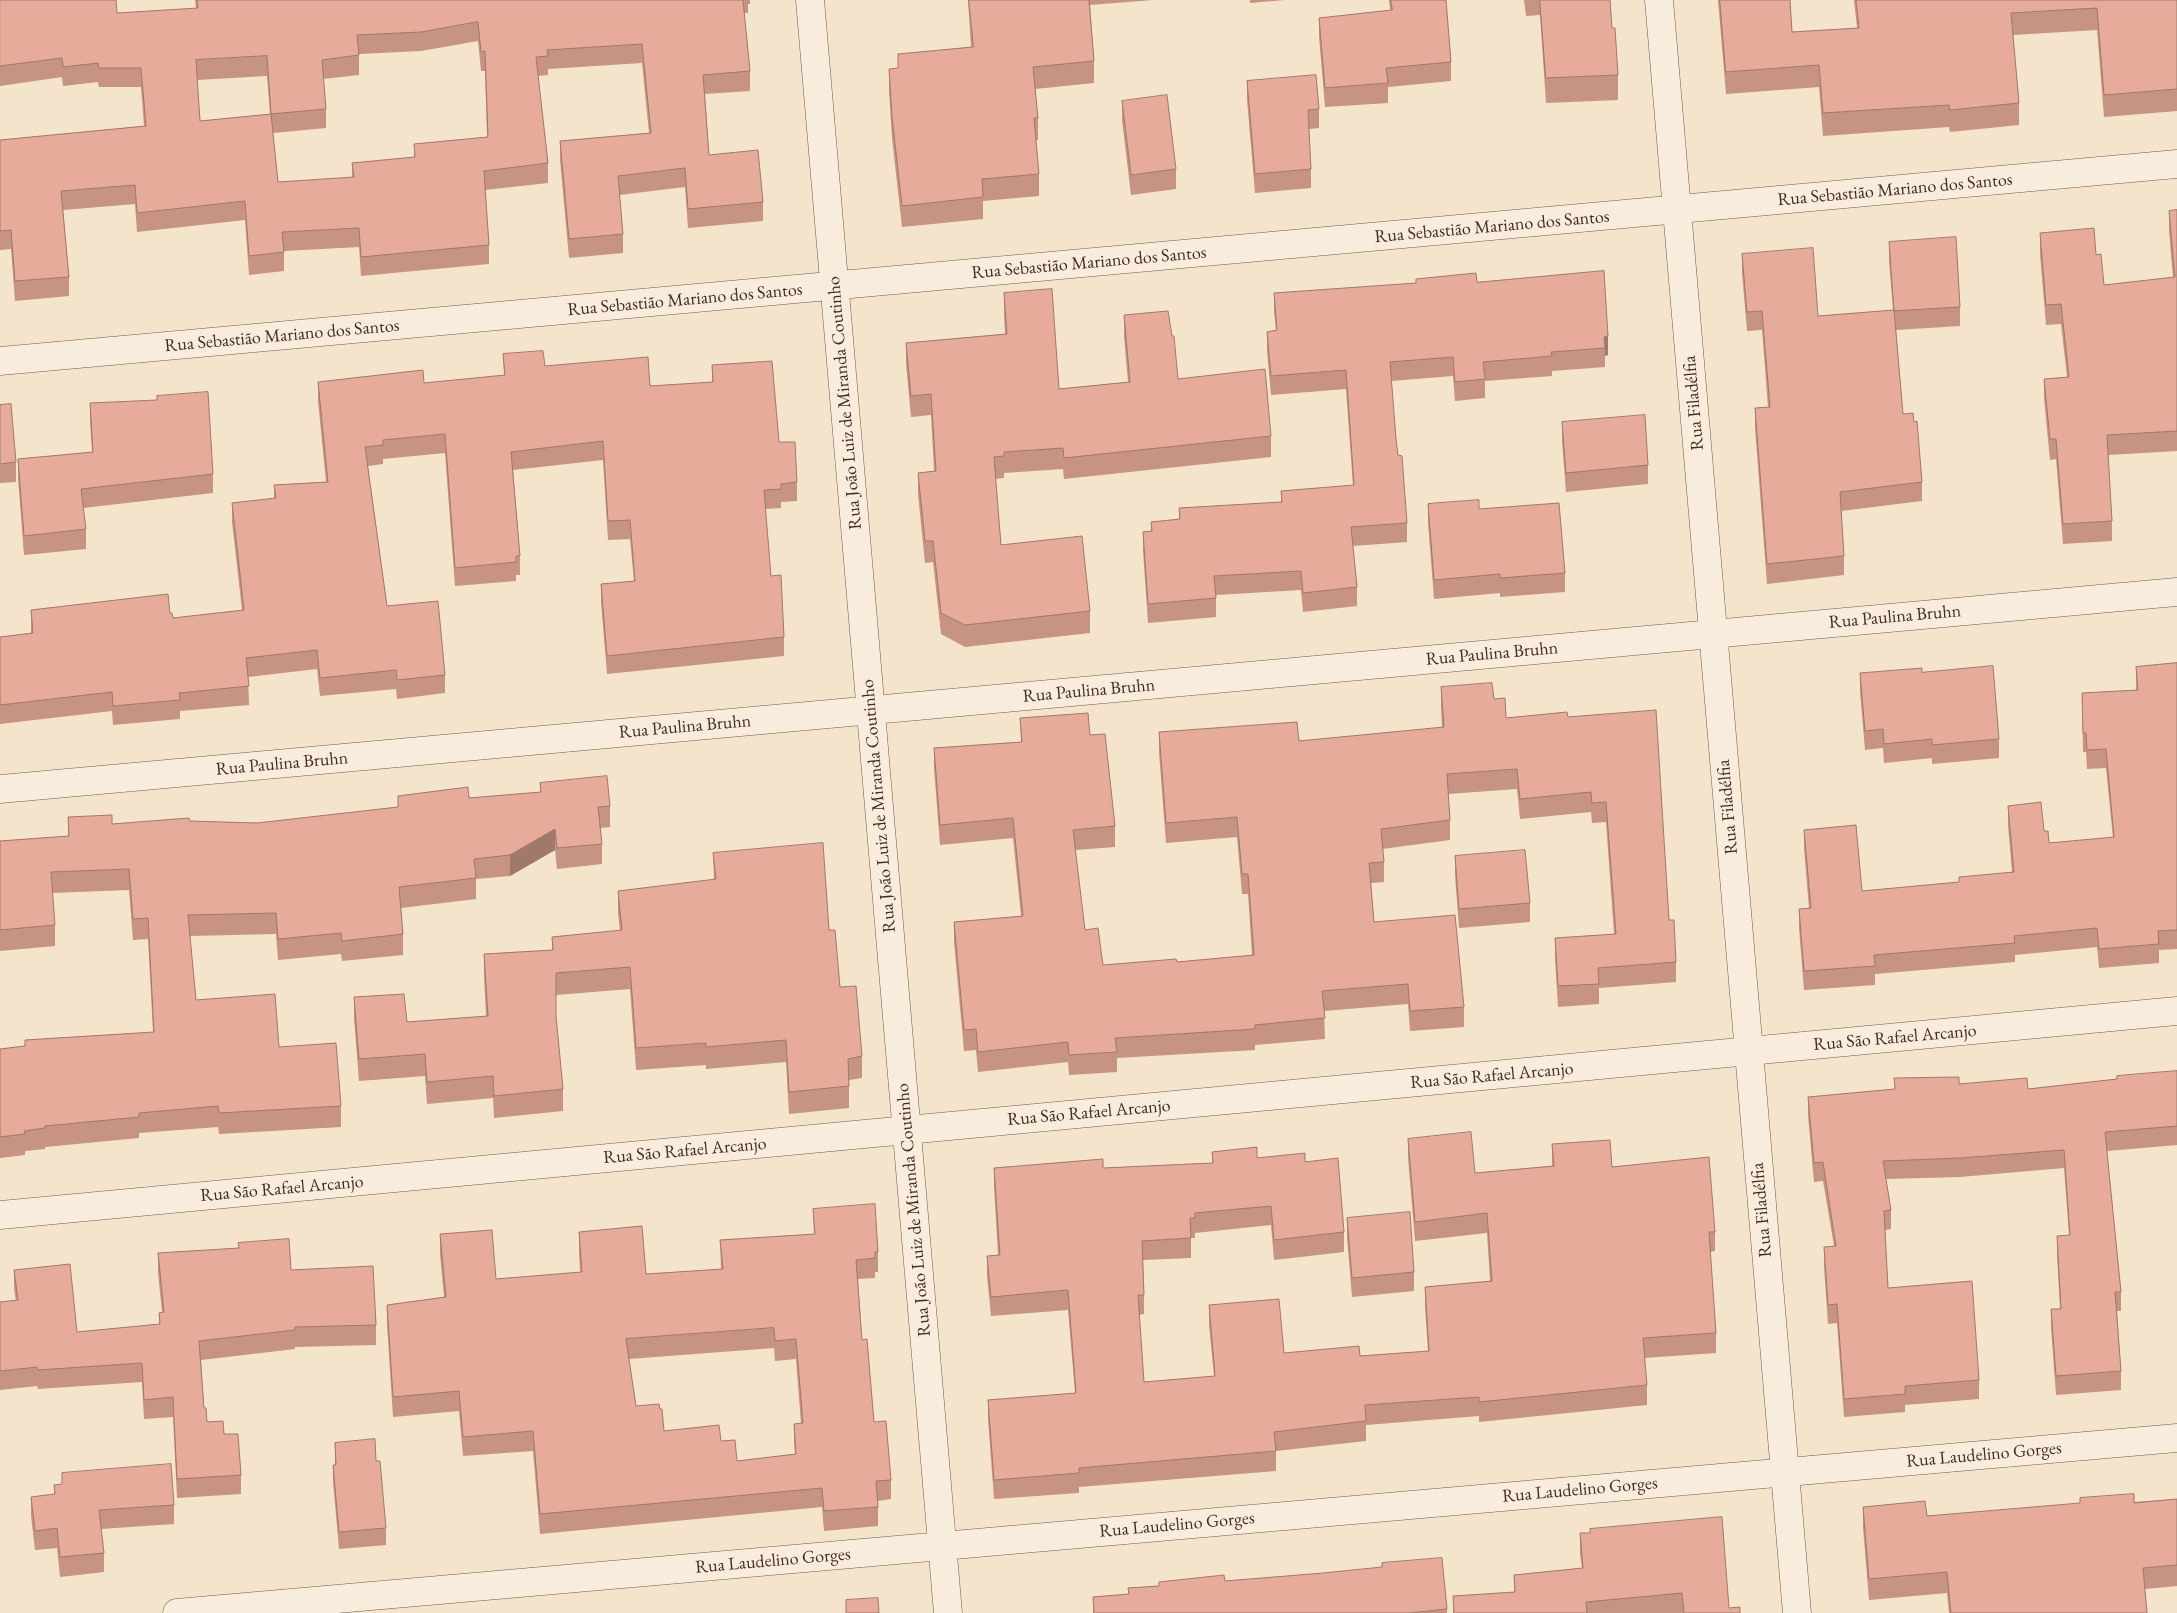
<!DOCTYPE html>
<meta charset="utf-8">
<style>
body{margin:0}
canvas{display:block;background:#f4e4cb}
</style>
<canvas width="2177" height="1613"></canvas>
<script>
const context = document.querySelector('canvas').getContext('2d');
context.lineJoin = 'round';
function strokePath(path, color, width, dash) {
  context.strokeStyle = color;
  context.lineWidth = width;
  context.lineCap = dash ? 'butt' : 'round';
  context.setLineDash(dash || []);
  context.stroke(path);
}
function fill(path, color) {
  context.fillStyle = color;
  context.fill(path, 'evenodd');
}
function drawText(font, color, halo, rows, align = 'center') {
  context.font = font + ' "EB Garamond",serif';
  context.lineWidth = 4.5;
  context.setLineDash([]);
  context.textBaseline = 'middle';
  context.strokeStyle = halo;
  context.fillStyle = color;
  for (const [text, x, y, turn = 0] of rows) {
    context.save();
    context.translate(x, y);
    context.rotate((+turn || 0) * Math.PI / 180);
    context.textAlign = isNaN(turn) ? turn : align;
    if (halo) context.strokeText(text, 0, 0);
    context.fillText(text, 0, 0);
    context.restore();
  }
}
const minor = new Path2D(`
 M 810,0 L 948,1613
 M 1659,0 L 1797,1613
 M 0,361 L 2177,164
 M 0,789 L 2177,592
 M 0,1215 L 2177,1011
 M 177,1613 L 2177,1438`);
const wall = new Path2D(`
 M 0,0 L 117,13 L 196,9 L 195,0 L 750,0 L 750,4 L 748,4 L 748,13 L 744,13 L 750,71 L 750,91 L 705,94 L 709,155 L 763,202 L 763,221 L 688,228 L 685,187 L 619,195 L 623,234 L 623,253 L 569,258 L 560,160 L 560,141 L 649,133 L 642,63 L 548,69 L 548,75 L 538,76 L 548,163 L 548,183 L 485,190 L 489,245 L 489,264 L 361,276 L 359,247 L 284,251 L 284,271 L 249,275 L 245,220 L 137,232 L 135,204 L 63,210 L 69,277 L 69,296 L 15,301 L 11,249 L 0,250 L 0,140 L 144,126 L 141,87 L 99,87 L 98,82 L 63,86 L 62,77 L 0,86 ZM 478,41 L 481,71 L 485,71 L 487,137 L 414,144 L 414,157 L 352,163 L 352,178 L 278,182 L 273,133 L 326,128 L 326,109 L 323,79 L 359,75 L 359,54 L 421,51 ZM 267,76 L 270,114 L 200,121 L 197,80 Z
 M 968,0 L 1153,0 L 1090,5 L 1094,61 L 1094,83 L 1035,89 L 1038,118 L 1038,140 L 1036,140 L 1039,174 L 1039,196 L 983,201 L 983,219 L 902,227 L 892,138 L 889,91 L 889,69 L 898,68 L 898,54 L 971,47 Z
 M 1250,0 L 1285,0 L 1250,3 Z
 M 1389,0 L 1446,0 L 1451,62 L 1451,81 L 1388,87 L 1388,103 L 1325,107 L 1319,37 L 1319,18 L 1390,10 Z
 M 1524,0 L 1610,0 L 1612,28 L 1618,75 L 1618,100 L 1546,103 L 1540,15 L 1526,16 Z
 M 1718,0 L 1790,0 L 1792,32 L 1857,28 L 1854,0 L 2177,0 L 2177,111 L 2104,117 L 2097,30 L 2013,35 L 2019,103 L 2019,125 L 1950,132 L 1949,127 L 1823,136 L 1819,87 L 1726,94 Z
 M 1247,81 L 1319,109 L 1319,128 L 1309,129 L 1311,169 L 1311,188 L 1255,193 L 1247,100 Z
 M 1122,101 L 1176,169 L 1176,189 L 1131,195 L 1122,120 Z
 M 2177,210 L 2177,451 L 2108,455 L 2112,521 L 2112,541 L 2063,544 L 2056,459 L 2050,460 L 2044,399 L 2044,379 L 2067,377 L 2061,324 L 2046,325 L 2040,254 L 2040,233 L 2096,255 L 2104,285 L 2173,278 L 2169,231 L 2169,211 Z
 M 1889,242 L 1960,307 L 1960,326 L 1896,330 L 1903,414 L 1922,482 L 1922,501 L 1841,511 L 1844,556 L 1844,575 L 1767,584 L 1755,428 L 1755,408 L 1768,407 L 1762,330 L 1747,331 L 1742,273 L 1742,254 L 1818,316 L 1893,310 L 1889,261 Z
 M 1604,271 L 1608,355 L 1605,356 L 1605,367 L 1552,371 L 1552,376 L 1485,381 L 1485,398 L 1455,401 L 1453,376 L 1391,381 L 1396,439 L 1407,523 L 1407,542 L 1353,546 L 1357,587 L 1357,606 L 1303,612 L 1301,590 L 1216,595 L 1216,617 L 1148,623 L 1143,551 L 1143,532 L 1151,531 L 1151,522 L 1179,519 L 1179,508 L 1281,502 L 1281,491 L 1353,486 L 1346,389 L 1271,395 L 1267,351 L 1267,332 L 1276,331 L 1274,312 L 1274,293 L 1416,284 L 1416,279 L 1477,282 Z
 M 1004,293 L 1059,389 L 1128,382 L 1124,336 L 1124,315 L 1178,379 L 1271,436 L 1271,457 L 1064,479 L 1063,469 L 1004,473 L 1004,478 L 995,479 L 1001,545 L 1090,611 L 1090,633 L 965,647 L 941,634 L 933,562 L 925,563 L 918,494 L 918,473 L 934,471 L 931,415 L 911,417 L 906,364 L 906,343 L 1005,334 L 1004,315 Z
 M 503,354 L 545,366 L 650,386 L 712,382 L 712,365 L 779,442 L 797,482 L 797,501 L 781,502 L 781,508 L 765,509 L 771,576 L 784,637 L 784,656 L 607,674 L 601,602 L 601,584 L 634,581 L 630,539 L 608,540 L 603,460 L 513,470 L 520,556 L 520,575 L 516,575 L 516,581 L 455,586 L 445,453 L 383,459 L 383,464 L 368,466 L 387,606 L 445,675 L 445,693 L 397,699 L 396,689 L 320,696 L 317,669 L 248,677 L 249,705 L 180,711 L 180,719 L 113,725 L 112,711 L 0,724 L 0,637 L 31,633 L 31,610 L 170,613 L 173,618 L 242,610 L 232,522 L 232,503 L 274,499 L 274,485 L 326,482 L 318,401 L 318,382 L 424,383 L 504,376 Z
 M 90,403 L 213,474 L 213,493 L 83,508 L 86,529 L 86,549 L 24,555 L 18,478 L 18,459 L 92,452 L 90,422 Z
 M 0,405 L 16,462 L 16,482 L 0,483 Z
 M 1562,422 L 1648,465 L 1648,484 L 1566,492 L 1562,441 Z
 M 1428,504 L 1479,509 L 1565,573 L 1565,592 L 1500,597 L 1500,593 L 1434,599 L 1428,523 Z
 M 2177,663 L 2177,949 L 2159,950 L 2159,963 L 2099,968 L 2097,947 L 2015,955 L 2015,962 L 1875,974 L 1875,985 L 1804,990 L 1799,928 L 1799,909 L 1809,909 L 1804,848 L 1804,830 L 1862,891 L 1959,882 L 2012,872 L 2008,825 L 2008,806 L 2044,831 L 2049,843 L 2113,838 L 2106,768 L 2087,769 L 2086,752 L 2083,752 L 2082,693 L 2136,690 L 2136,667 Z
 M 1922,672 L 1999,739 L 1999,758 L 1932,764 L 1932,758 L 1884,763 L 1883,748 L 1865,750 L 1860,692 L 1860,673 Z
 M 1441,687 L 1494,699 L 1506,718 L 1568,717 L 1669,920 L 1676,962 L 1676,982 L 1599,988 L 1599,1004 L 1558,1007 L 1555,958 L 1555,938 L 1614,934 L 1606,822 L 1592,823 L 1591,812 L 1520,819 L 1517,789 L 1448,794 L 1450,820 L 1450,840 L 1382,849 L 1384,862 L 1384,882 L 1371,883 L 1374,922 L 1464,1007 L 1464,1027 L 1410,1031 L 1408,1004 L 1324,1011 L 1325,1039 L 1255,1045 L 1255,1050 L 1117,1058 L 1117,1072 L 1069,1075 L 1068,1062 L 978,1072 L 976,1050 L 964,1051 L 954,942 L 954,922 L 1021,916 L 1013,838 L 940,845 L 934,768 L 934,748 L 1021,742 L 1020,718 L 1090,735 L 1115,826 L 1115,847 L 1075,850 L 1085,930 L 1103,965 L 1177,962 L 1252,955 L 1248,894 L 1242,894 L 1237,837 L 1166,843 L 1159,753 L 1159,732 L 1299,741 L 1442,728 L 1441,707 Z
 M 540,783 L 610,806 L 610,827 L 600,828 L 602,844 L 602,864 L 557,869 L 555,850 L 510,876 L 476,879 L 476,899 L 401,908 L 403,934 L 403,955 L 342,961 L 341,954 L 278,960 L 276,934 L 190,936 L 196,1000 L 279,1047 L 341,1106 L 341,1127 L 219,1134 L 218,1127 L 139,1133 L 139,1138 L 45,1147 L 45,1149 L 25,1151 L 25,1155 L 0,1158 L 0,1049 L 25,1046 L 25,1040 L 153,1032 L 148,939 L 133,940 L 129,890 L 52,893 L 55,925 L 55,946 L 0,951 L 0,841 L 68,836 L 68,817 L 112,824 L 190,821 L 257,823 L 398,807 L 398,796 L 469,798 L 540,792 Z
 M 713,853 L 829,930 L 840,987 L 862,1056 L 862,1078 L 849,1080 L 849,1108 L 789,1114 L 786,1062 L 706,1069 L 706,1065 L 636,1070 L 630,989 L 556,995 L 556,1016 L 563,1089 L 563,1111 L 494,1118 L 493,1098 L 427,1104 L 425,1076 L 359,1081 L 354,1019 L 354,997 L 407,1022 L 486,1016 L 484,976 L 484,954 L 552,950 L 552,937 L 620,931 L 618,913 L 618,891 L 714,880 Z
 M 1455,856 L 1530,903 L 1530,922 L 1459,928 L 1455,875 Z
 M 2177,1071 L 2177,1145 L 2107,1151 L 2121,1292 L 2121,1311 L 2117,1311 L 2121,1371 L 2121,1390 L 2056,1395 L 2051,1328 L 2051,1309 L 2060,1309 L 2057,1255 L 2057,1236 L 2069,1235 L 2064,1168 L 1960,1177 L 1886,1179 L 1891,1210 L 1891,1229 L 1885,1230 L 1888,1288 L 1979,1380 L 1979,1399 L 1905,1405 L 1905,1412 L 1844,1417 L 1837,1323 L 1828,1324 L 1824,1266 L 1824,1247 L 1834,1246 L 1823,1181 L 1814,1182 L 1808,1116 L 1808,1097 L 1959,1084 L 2028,1089 L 2117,1079 Z
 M 1408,1139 L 1475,1173 L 1552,1166 L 1552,1144 L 1612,1167 L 1715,1232 L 1715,1251 L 1710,1252 L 1716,1333 L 1716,1353 L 1644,1358 L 1647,1385 L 1647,1405 L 1479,1422 L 1479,1416 L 1366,1425 L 1366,1441 L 1276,1451 L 1276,1471 L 1079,1487 L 1079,1493 L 994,1499 L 988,1419 L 988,1400 L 1075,1393 L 1068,1310 L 991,1316 L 987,1276 L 987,1256 L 998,1255 L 994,1187 L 994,1168 L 1103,1168 L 1212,1163 L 1212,1152 L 1257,1158 L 1305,1162 L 1344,1232 L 1344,1252 L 1274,1260 L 1271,1225 L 1195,1233 L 1195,1238 L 1191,1238 L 1191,1258 L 1143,1260 L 1144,1295 L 1144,1314 L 1139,1315 L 1144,1382 L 1214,1376 L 1209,1325 L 1209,1305 L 1284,1353 L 1360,1356 L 1428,1351 L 1425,1307 L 1425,1287 L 1490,1281 L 1487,1233 L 1415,1241 L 1408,1158 Z
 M 813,1209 L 878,1252 L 878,1272 L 875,1272 L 875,1278 L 858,1279 L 862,1340 L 874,1422 L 891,1480 L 891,1499 L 878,1501 L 878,1526 L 824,1531 L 822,1507 L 540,1534 L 533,1451 L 463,1456 L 459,1411 L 393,1417 L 387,1324 L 387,1305 L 444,1297 L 440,1254 L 440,1234 L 496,1279 L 580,1272 L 579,1252 L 579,1232 L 646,1274 L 721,1269 L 720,1240 L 814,1234 ZM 774,1348 L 775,1361 L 796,1359 L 801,1424 L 794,1424 L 794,1444 L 795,1454 L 737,1461 L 721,1441 L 664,1431 L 636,1406 L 629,1359 Z
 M 1347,1218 L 1414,1272 L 1414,1291 L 1352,1297 L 1347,1237 Z
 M 238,1243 L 291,1270 L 376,1325 L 376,1345 L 295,1347 L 295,1349 L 201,1360 L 204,1408 L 207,1422 L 224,1434 L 241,1475 L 241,1494 L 177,1498 L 173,1417 L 144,1419 L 142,1382 L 38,1389 L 37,1386 L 0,1390 L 0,1302 L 16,1301 L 14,1289 L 14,1270 L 77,1332 L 159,1324 L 159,1313 L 162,1312 L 158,1273 L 158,1253 L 238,1248 Z
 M 335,1443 L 376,1461 L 386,1528 L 386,1545 L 339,1549 L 333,1482 L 333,1465 L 335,1465 Z
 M 62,1473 L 174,1505 L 174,1524 L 101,1529 L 104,1553 L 104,1572 L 60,1577 L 57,1548 L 35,1550 L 31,1516 L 31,1497 L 54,1494 L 54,1485 L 62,1484 Z
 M 2177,1499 L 2177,1586 L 2145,1589 L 2147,1613 L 1949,1613 L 1947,1593 L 1869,1600 L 1863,1528 L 1863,1507 L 1927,1516 Z
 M 1580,1533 L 1729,1608 L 1740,1613 L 1453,1613 L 1453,1596 L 1514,1592 L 1514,1575 L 1582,1568 L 1580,1554 Z
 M 1225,1581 L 1447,1609 L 1447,1613 L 1093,1613 L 1093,1597 L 1128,1594 L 1128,1588 Z`);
const shadedWall = new Path2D(`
 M 1608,336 L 1608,355 L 1605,356 L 1604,337 Z
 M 555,829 L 555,850 L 510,876 L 510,855 Z`);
const building = new Path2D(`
 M 0,0 L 116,0 L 117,13 L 198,8 L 197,0 L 743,0 L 750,71 L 703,75 L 709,155 L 758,150 L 763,202 L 688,209 L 685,168 L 618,176 L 623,234 L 569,239 L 560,141 L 651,133 L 642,44 L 547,50 L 548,56 L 536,57 L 548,163 L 484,171 L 489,245 L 361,257 L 359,228 L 282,232 L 284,252 L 249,256 L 245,201 L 137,213 L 135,185 L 61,191 L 69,277 L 15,281 L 11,230 L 0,231 L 0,140 L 146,126 L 141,68 L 99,68 L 98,63 L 63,67 L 62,58 L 0,66 ZM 478,22 L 481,52 L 485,51 L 488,137 L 414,144 L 415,157 L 352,163 L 354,177 L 278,182 L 271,114 L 326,109 L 322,60 L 359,55 L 357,35 L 421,32 ZM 267,56 L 271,114 L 200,121 L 196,60 Z
 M 969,0 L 1089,0 L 1094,61 L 1033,67 L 1038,118 L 1034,118 L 1039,174 L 982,179 L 983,197 L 902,206 L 892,117 L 889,69 L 898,68 L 898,54 L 973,47 Z
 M 1391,0 L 1446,0 L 1451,62 L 1386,68 L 1388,83 L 1325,88 L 1319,18 L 1392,10 Z
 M 1540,0 L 1610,0 L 1612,28 L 1615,28 L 1618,75 L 1546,78 Z
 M 1720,0 L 1790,0 L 1792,32 L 1859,28 L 1856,0 L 2177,0 L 2177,89 L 2104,95 L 2097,8 L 2011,13 L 2019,103 L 1950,110 L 1949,105 L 1823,113 L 1819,65 L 1726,72 Z
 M 1316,75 L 1319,109 L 1308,110 L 1311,169 L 1255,174 L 1247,81 Z
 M 1167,95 L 1176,169 L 1131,175 L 1122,101 Z
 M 2177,210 L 2177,431 L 2107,435 L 2112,521 L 2063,524 L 2056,439 L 2050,439 L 2044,379 L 2069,377 L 2061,304 L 2046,305 L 2040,233 L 2094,228 L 2096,255 L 2101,254 L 2104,285 L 2175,277 L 2169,211 Z
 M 1956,237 L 1960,307 L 1894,311 L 1889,242 Z
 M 1813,248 L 1818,316 L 1894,310 L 1903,414 L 1913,413 L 1914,422 L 1917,421 L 1922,482 L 1840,492 L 1844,556 L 1767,564 L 1755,408 L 1770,407 L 1762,311 L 1747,312 L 1742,254 Z
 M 1604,271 L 1608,336 L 1604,337 L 1605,348 L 1551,352 L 1552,356 L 1483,362 L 1485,379 L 1455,382 L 1453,357 L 1390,362 L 1396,439 L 1398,455 L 1402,456 L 1407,523 L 1351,527 L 1357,587 L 1303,593 L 1301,571 L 1214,576 L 1216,598 L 1148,604 L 1143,532 L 1152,531 L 1151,522 L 1180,519 L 1179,508 L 1282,502 L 1281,491 L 1354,485 L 1346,370 L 1271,376 L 1267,332 L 1277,330 L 1274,293 L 1416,283 L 1416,279 L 1476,273 L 1477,282 Z
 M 1052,289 L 1059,389 L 1130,382 L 1124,315 L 1168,311 L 1172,336 L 1174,336 L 1178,379 L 1265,369 L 1271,436 L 1064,458 L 1063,448 L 1004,452 L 1004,456 L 994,457 L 1001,545 L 1082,536 L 1090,611 L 965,625 L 941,613 L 933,541 L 925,541 L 918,473 L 936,471 L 931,394 L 911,396 L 906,343 L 1007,334 L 1004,293 Z
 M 543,351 L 545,366 L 648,357 L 650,386 L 713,382 L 712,365 L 772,361 L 779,442 L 795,442 L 797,482 L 781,484 L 781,489 L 764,490 L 771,576 L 781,575 L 784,637 L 607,656 L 601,584 L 635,581 L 630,520 L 608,521 L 603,441 L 511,452 L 520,556 L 516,556 L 516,562 L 455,568 L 445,434 L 383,440 L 383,445 L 365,447 L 387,606 L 438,601 L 445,675 L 397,680 L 396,670 L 320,678 L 317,650 L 246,658 L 249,686 L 179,693 L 180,700 L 113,706 L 112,692 L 0,705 L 0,637 L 33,633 L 31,610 L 168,594 L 170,613 L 172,613 L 173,618 L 244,610 L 232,503 L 276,498 L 274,485 L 328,482 L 318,382 L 423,370 L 424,383 L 505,375 L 503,354 Z
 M 208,392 L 213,474 L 81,489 L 86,529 L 24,536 L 18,459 L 93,452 L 90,403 L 157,400 L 157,396 Z
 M 11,404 L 16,462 L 0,464 L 0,405 Z
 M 1645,415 L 1648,465 L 1566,473 L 1562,422 Z
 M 1479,500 L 1479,509 L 1559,503 L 1565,573 L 1500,578 L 1500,574 L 1434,580 L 1428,504 Z
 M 2177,663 L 2177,930 L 2158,931 L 2159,944 L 2099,949 L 2097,928 L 2014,936 L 2015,943 L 1874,955 L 1875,966 L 1804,971 L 1799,909 L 1811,908 L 1804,830 L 1856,825 L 1862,891 L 1959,882 L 1959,877 L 2014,872 L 2008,806 L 2041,802 L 2044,831 L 2048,831 L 2049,843 L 2114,837 L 2106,749 L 2087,750 L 2086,733 L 2083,733 L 2082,693 L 2138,690 L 2136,667 Z
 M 1993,666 L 1999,739 L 1932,745 L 1932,739 L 1884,744 L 1883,729 L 1865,731 L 1860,673 L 1922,668 L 1922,672 Z
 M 1492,683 L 1494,699 L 1505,698 L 1506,718 L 1567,712 L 1568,717 L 1656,710 L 1669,920 L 1674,920 L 1676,962 L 1598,968 L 1599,984 L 1558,986 L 1555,938 L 1616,934 L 1606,802 L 1592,803 L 1591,792 L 1520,799 L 1517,769 L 1447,774 L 1450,820 L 1381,829 L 1384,862 L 1369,863 L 1374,922 L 1455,915 L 1464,1007 L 1410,1011 L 1408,984 L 1322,991 L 1325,1018 L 1255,1025 L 1255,1029 L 1115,1038 L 1117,1052 L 1069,1055 L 1068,1042 L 978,1052 L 976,1029 L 964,1030 L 954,922 L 1023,916 L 1013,818 L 940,825 L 934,748 L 1022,742 L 1020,718 L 1088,713 L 1090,735 L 1105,734 L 1115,826 L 1073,830 L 1085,930 L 1098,928 L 1103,965 L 1176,959 L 1177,962 L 1254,955 L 1248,874 L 1242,874 L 1237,817 L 1166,823 L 1159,732 L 1297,722 L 1299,741 L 1444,727 L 1441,687 Z
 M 607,776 L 610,806 L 598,807 L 602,844 L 557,848 L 555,829 L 510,855 L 474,859 L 476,878 L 399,887 L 403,934 L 342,941 L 341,933 L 278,939 L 276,913 L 188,915 L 196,1000 L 275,994 L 279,1047 L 336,1043 L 341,1106 L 219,1113 L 218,1106 L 139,1113 L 139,1117 L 45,1126 L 45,1128 L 24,1131 L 25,1134 L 0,1137 L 0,1049 L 25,1046 L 25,1040 L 154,1032 L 148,918 L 133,919 L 129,869 L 51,872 L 55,925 L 0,930 L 0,841 L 69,836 L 68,817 L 112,815 L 112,824 L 189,818 L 190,821 L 257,823 L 398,807 L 398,796 L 468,787 L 469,798 L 541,792 L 540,783 Z
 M 823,843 L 829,930 L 835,930 L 840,987 L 856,986 L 862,1056 L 848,1059 L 849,1086 L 789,1092 L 786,1040 L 706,1047 L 706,1043 L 636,1048 L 630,967 L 556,973 L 556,1016 L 563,1089 L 494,1096 L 493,1076 L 427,1082 L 425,1054 L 359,1059 L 354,997 L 404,994 L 407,1022 L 488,1016 L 484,954 L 553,950 L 552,937 L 622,930 L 618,891 L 716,879 L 713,853 Z
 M 1525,850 L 1530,903 L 1459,909 L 1455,856 Z
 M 2177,1071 L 2177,1126 L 2105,1132 L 2121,1292 L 2115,1292 L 2121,1371 L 2056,1376 L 2051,1309 L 2061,1309 L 2057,1236 L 2070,1235 L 2064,1150 L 1960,1158 L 1883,1161 L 1891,1210 L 1884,1211 L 1888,1288 L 1972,1281 L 1979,1380 L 1905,1386 L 1905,1394 L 1844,1399 L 1837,1304 L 1828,1305 L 1824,1247 L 1836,1246 L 1823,1162 L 1814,1163 L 1808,1097 L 1895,1089 L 1894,1078 L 1959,1077 L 1959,1084 L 2027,1078 L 2028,1089 L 2117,1079 L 2117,1076 Z
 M 1471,1132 L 1475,1173 L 1554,1166 L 1552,1144 L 1610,1140 L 1612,1167 L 1709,1157 L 1715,1232 L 1709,1232 L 1716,1333 L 1643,1338 L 1647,1385 L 1479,1402 L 1479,1397 L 1365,1405 L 1366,1421 L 1274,1432 L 1276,1451 L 1079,1468 L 1079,1473 L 994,1480 L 988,1400 L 1076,1393 L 1068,1290 L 991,1297 L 987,1256 L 1000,1255 L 994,1168 L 1103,1159 L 1103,1168 L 1213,1163 L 1212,1152 L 1257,1147 L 1257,1158 L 1305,1153 L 1305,1162 L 1338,1158 L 1344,1232 L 1274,1240 L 1271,1206 L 1195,1213 L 1195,1218 L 1190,1218 L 1191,1238 L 1142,1241 L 1144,1295 L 1138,1295 L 1144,1382 L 1215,1376 L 1209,1305 L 1279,1299 L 1284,1353 L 1359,1346 L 1360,1356 L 1429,1351 L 1425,1287 L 1492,1281 L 1487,1213 L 1415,1222 L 1408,1139 Z
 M 875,1204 L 878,1252 L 875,1252 L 875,1258 L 856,1260 L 862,1340 L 867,1339 L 874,1422 L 886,1421 L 891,1480 L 876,1481 L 878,1507 L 824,1511 L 822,1488 L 540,1514 L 533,1431 L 463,1437 L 459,1391 L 393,1397 L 387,1305 L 446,1297 L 440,1234 L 492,1230 L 496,1279 L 582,1272 L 579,1232 L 642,1226 L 646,1274 L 723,1269 L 720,1240 L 815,1234 L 813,1209 ZM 774,1328 L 775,1341 L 796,1339 L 803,1423 L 794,1424 L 796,1454 L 737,1461 L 735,1440 L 721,1441 L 719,1425 L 664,1431 L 662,1409 L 660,1409 L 659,1404 L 636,1406 L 626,1339 Z
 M 1410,1212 L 1414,1272 L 1352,1278 L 1347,1218 Z
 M 289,1239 L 291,1270 L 373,1266 L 376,1325 L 295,1327 L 295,1330 L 199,1341 L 204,1408 L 206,1408 L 207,1422 L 223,1421 L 224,1434 L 238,1434 L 241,1475 L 177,1479 L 173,1397 L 144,1400 L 142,1363 L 38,1370 L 37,1367 L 0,1371 L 0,1302 L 18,1300 L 14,1270 L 70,1264 L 77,1332 L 160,1324 L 159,1313 L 164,1312 L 158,1253 L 239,1248 L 238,1243 Z
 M 375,1439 L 376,1461 L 380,1461 L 386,1528 L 339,1532 L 333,1465 L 336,1465 L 335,1443 Z
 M 171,1464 L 174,1505 L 99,1510 L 104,1553 L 60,1557 L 57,1528 L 35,1531 L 31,1497 L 55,1494 L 54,1485 L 62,1484 L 62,1473 Z
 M 2134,1494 L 2134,1503 L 2177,1499 L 2177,1565 L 2143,1568 L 2147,1613 L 1951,1613 L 1947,1572 L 1869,1579 L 1863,1507 L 1925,1501 L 1927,1516 L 2080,1503 L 2080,1498 Z
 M 1722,1517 L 1729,1608 L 1740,1607 L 1740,1613 L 1684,1613 L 1682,1593 L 1586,1602 L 1587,1613 L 1454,1613 L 1453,1596 L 1515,1592 L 1514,1575 L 1583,1568 L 1580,1533 L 1590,1533 L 1590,1529 Z
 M 1442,1558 L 1447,1609 L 1409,1613 L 1094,1613 L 1093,1597 L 1129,1594 L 1128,1588 L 1159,1586 L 1159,1582 L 1224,1575 L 1225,1581 L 1323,1573 L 1382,1567 L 1382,1563 Z
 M 878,1598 L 879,1613 L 846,1613 L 846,1600 Z`);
const streetNames = [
 ["Rua Sebastião Mariano dos Santos",1895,190,-5],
 ["Rua Sebastião Mariano dos Santos",1492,227,-5],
 ["Rua Sebastião Mariano dos Santos",1089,263,-5],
 ["Rua Sebastião Mariano dos Santos",685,300,-5],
 ["Rua Sebastião Mariano dos Santos",282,336,-5],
 ["Rua João Luiz de Miranda Coutinho",845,403,-95],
 ["Rua Filadélfia",1694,403,-95],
 ["Rua Paulina Bruhn",1895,617,-5],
 ["Rua Paulina Bruhn",1492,654,-5],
 ["Rua Paulina Bruhn",1089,691,-5],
 ["Rua Paulina Bruhn",685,727,-5],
 ["Rua Paulina Bruhn",282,764,-5],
 ["Rua João Luiz de Miranda Coutinho",879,806,-95],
 ["Rua Filadélfia",1728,807,-95],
 ["Rua São Rafael Arcanjo",1895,1038,-5],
 ["Rua São Rafael Arcanjo",1492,1076,-5],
 ["Rua São Rafael Arcanjo",1089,1113,-5],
 ["Rua São Rafael Arcanjo",685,1151,-5],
 ["Rua São Rafael Arcanjo",282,1189,-5],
 ["Rua João Luiz de Miranda Coutinho",914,1210,-95],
 ["Rua Filadélfia",1762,1210,-95],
 ["Rua Laudelino Gorges",1984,1455,-5],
 ["Rua Laudelino Gorges",1580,1490,-5],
 ["Rua Laudelino Gorges",1177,1525,-5],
 ["Rua Laudelino Gorges",773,1561,-5]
];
strokePath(minor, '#72584a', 29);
strokePath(minor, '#f8eddd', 28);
fill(wall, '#c69384');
fill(shadedWall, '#a1786c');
fill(building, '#e6ab9a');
strokePath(building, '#a1786c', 1);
drawText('18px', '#462a1f', '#f8eddd', streetNames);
</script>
